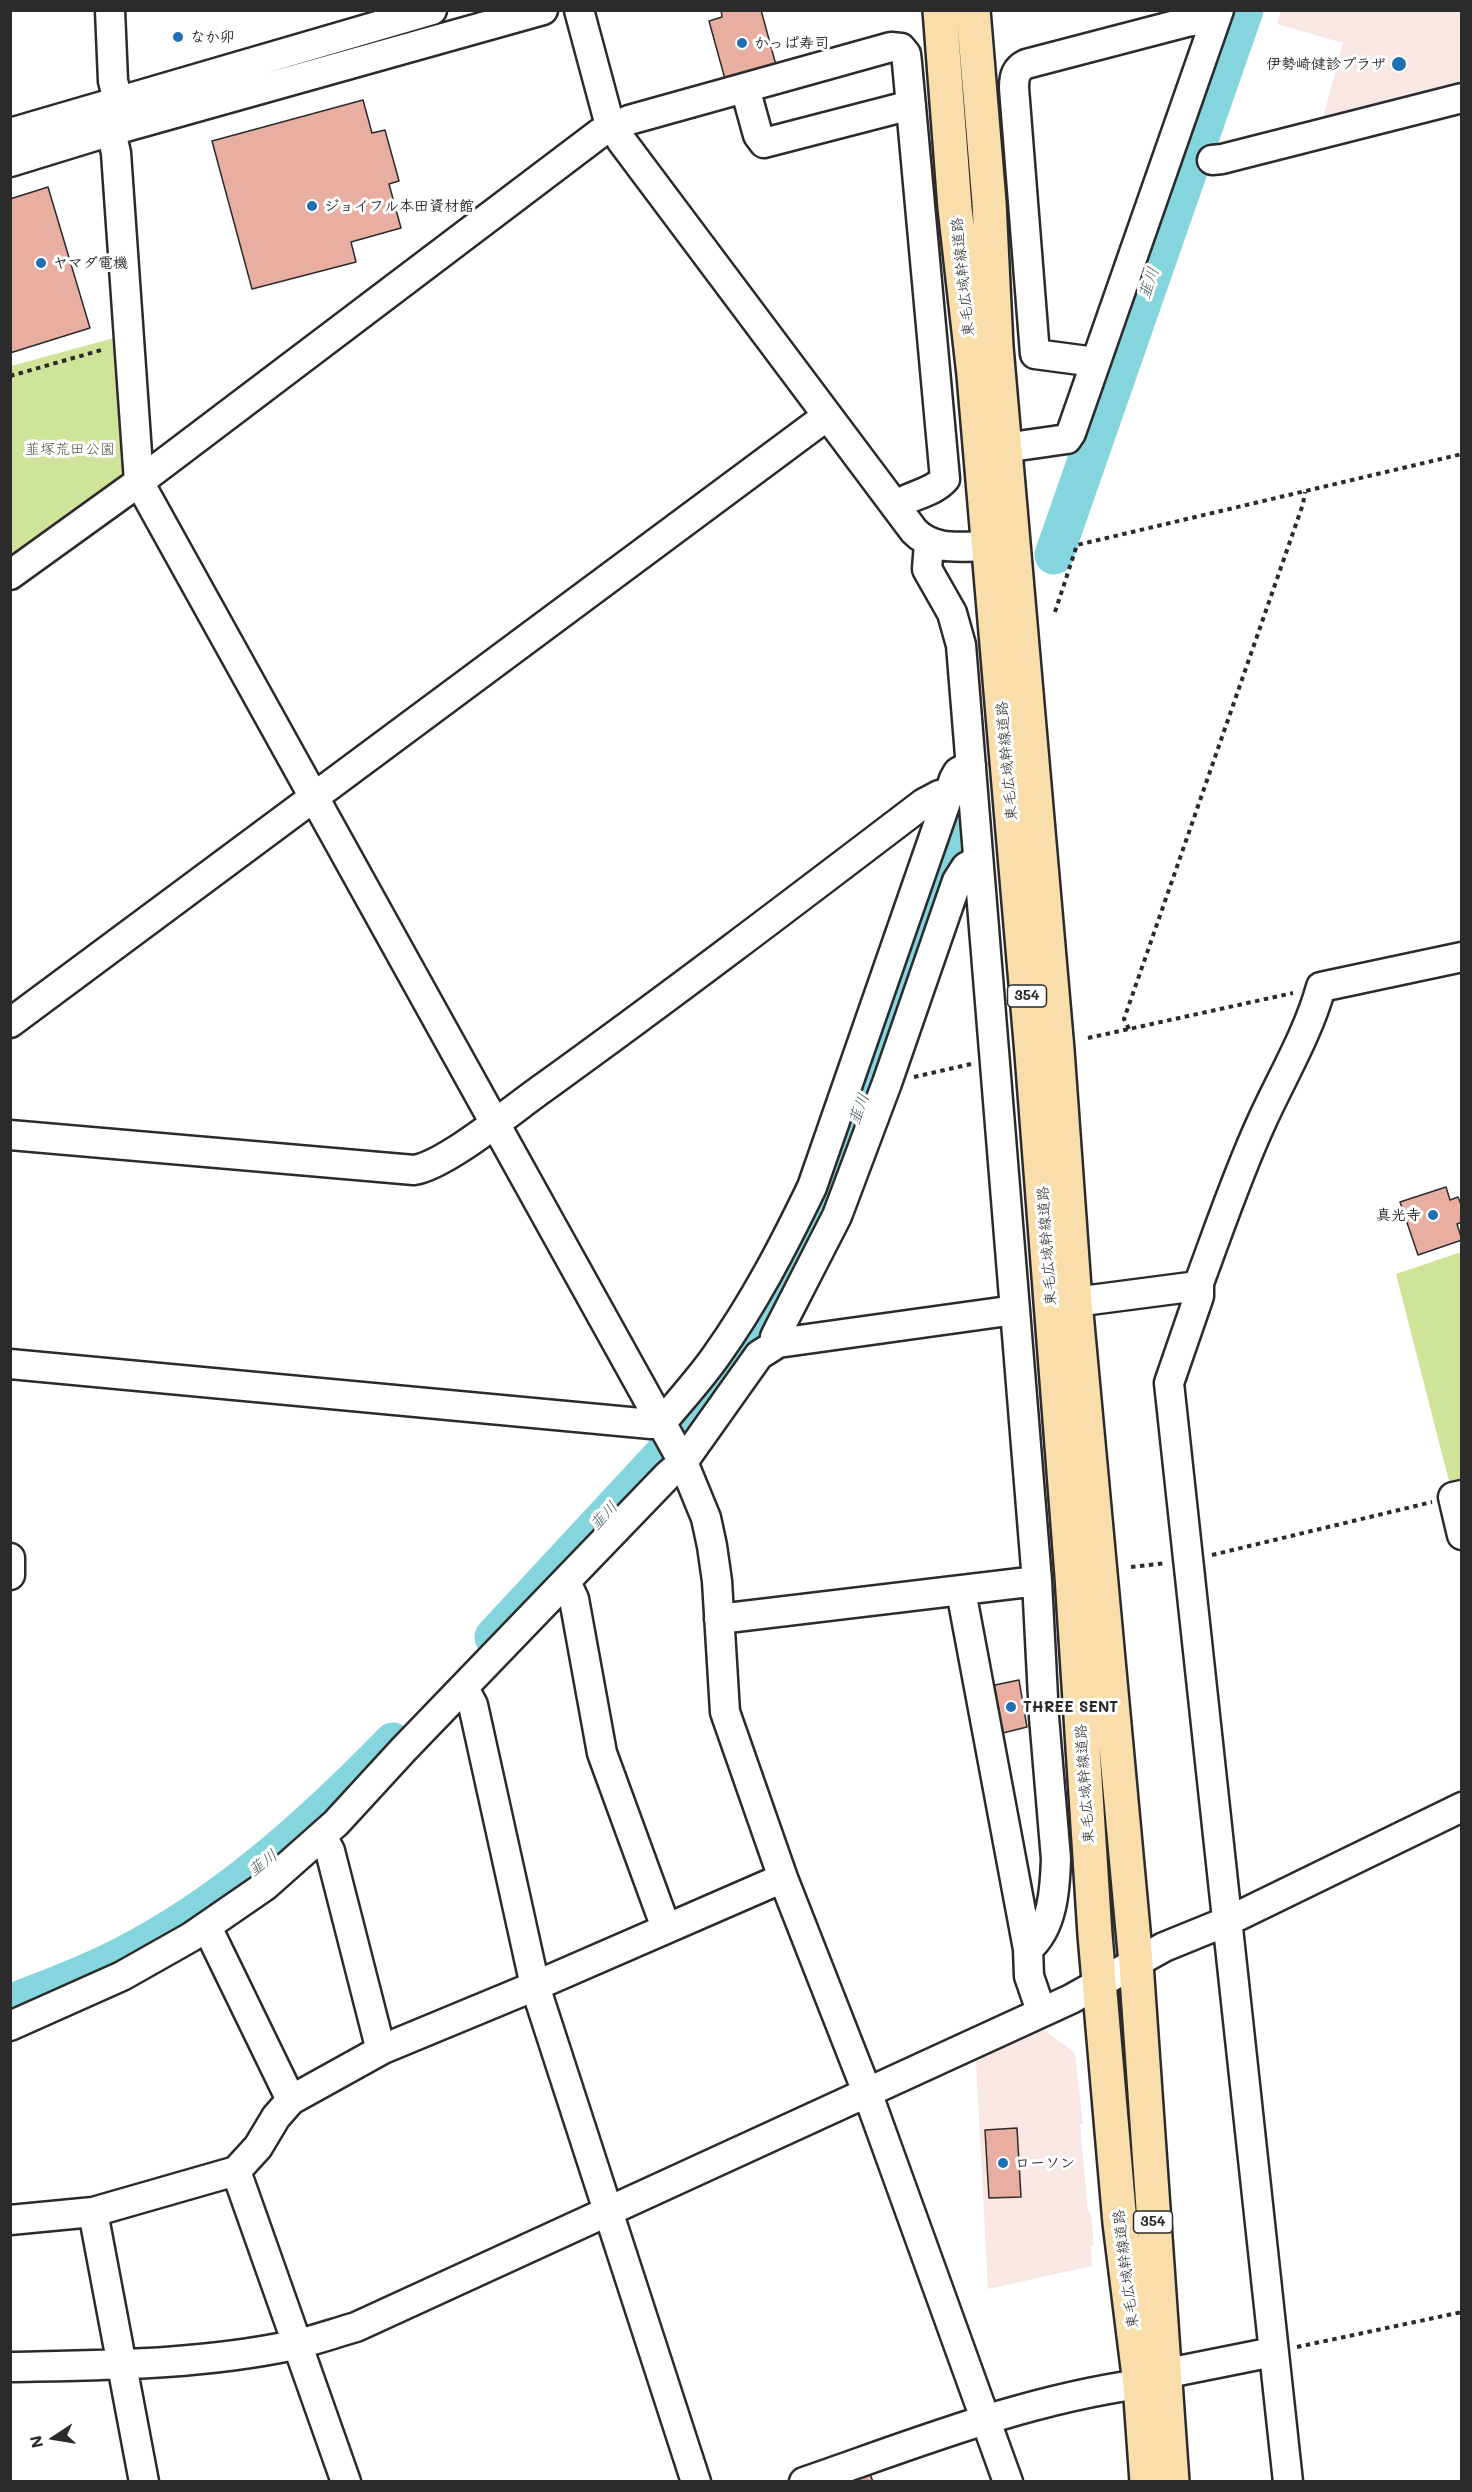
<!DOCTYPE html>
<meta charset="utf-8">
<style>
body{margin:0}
#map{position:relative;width:1472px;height:2492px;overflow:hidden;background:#fff;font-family:Mali,sans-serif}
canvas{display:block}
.frame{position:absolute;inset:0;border:12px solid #2b2b2b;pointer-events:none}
.north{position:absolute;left:24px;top:2408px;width:60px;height:60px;-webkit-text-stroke:4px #fff;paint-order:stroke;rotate:258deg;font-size:16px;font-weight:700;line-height:24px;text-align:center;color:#2b2b2b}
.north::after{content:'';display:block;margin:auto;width:21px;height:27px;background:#2b2b2b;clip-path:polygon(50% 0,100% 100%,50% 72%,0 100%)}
</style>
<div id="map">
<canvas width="1472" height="2492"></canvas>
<div class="frame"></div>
<div class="north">N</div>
</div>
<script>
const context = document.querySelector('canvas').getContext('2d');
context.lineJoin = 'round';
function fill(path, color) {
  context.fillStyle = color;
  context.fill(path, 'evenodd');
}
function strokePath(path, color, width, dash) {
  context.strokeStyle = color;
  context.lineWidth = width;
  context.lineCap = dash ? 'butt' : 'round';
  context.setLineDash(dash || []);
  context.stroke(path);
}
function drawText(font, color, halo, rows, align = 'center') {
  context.font = font + ' Mali,"Klee One",sans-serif';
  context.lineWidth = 6;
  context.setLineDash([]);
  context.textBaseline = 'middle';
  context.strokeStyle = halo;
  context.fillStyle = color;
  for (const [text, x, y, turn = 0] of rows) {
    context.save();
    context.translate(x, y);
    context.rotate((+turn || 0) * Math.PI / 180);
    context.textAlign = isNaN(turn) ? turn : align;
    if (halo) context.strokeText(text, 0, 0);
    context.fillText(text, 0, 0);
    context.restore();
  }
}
const built = new Path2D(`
 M 1281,11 L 1461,11 L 1461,85 L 1322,122 L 1343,43 L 1277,24 Z
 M 1043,2029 L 1075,2053 L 1083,2124 L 1080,2124 L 1088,2212 L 1091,2213 L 1094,2245 L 1091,2245 L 1092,2266 L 988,2289 L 976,2061 Z`);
const green = new Path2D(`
 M 121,336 L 130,478 L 11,564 L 11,366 Z
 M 1461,1252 L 1461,1482 L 1450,1485 L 1396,1274 Z`);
const river = new Path2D(`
 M 1054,555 L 1244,10
 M 494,1637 L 662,1456 L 689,1423 L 751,1339 L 800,1255 L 820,1214 L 856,1119 L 958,835
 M 10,2004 C 47,1989 84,1976 119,1958 C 224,1905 312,1825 393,1742`);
const building = new Path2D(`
 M 721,10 L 761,10 L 776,65 L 725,79 L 709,21 L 722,17 Z
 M 363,100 L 372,133 L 385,130 L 399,181 L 389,184 L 401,228 L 351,242 L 356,262 L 252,289 L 212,141 Z
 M 48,187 L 90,328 L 10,353 L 10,199 Z
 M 1446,1187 L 1450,1200 L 1458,1197 L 1462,1207 L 1462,1222 L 1457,1224 L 1462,1240 L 1418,1255 L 1400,1202 Z
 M 1019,1680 L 1027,1727 L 1003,1733 L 997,1702 L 993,1703 L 990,1686 Z
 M 1017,2128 L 1021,2197 L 989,2198 L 985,2130 Z
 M 868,2468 L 873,2482 L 834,2482 Z`);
const path = new Path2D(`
 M 10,376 L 105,349
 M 1055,612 L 1077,545 L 1462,454
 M 1129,1029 L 1124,1019 L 1303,504 L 1305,492
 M 1088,1038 L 1293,993
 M 914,1077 L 971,1064
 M 1212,1555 L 1432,1502
 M 1131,1567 L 1166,1563
 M 1297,2347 L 1462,2312`);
const minor = new Path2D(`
 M 110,10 L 113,81 L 118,101
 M 579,10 L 608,118 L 621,140 L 914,531 C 934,552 962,546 988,546
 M 745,88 L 758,135 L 764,143 L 911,105
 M 111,131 L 116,153 L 139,482 L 683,1462 L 706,1518 L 712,1546 L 717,1581 L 725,1712 L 783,1878 L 867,2092 L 1008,2482
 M 10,133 L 432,10
 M 1212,160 L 1222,159 L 1462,98
 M 10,162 L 111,131 L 543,10
 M 1095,362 L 1035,354 L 1014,88 C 1014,76 1016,69 1026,64 L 1187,22 L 1201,20 L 1215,21
 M 1004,448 L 1067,439 L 1071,433 L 1219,10
 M 929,543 L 927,569 L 952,613 L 961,645 L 1037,1581 L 1044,1717 L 1056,1859 C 1055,1889 1053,1928 1028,1949
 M 10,575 L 139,482 L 600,133 L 629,120 L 891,47 L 901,48 L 906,54 L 907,63 L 945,479 C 933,493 910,495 895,506
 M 10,1023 L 827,416
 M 10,1135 L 414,1170 C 446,1165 513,1109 543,1088 C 672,995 798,899 924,803 L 939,795 L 950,793
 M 1075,1302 L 1190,1287 L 1199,1283
 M 778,1343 L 775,1337 L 779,1329 L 837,1216 L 887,1083 L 957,881 L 966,867 L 978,860
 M 10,1364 L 651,1424 L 661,1421 L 669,1414 C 685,1395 702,1376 716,1356 C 754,1303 784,1245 812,1187 L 954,779 L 958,772 L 971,765
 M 1462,1495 L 1453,1497 L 1462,1535
 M 10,1558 L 10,1575
 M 566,1582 L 574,1599 L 602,1753 L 666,1928
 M 961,1591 L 1028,1949 L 1029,1976 L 1041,2011
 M 719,1619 L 1037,1581
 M 464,1688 L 473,1705 L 535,1986 L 696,2482
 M 322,1836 L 330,1851 L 378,2039 L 383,2049
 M 207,1927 L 291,2100
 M 10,2026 L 122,1976 L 191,1937 L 265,1886 L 336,1823 L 404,1749 L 668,1475 L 683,1462 L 759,1355 L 778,1343 L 1015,1310
 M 236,2171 L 346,2482
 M 93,2212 L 144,2482
 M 10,2220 L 93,2212 L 236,2171 L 258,2147 L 276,2117 L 291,2100 L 383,2049 L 535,1986 L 783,1878
 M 10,2367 C 105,2365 201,2365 294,2345 C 315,2340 335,2333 356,2327 L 1071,1999 L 1164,1947 L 1228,1921 L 1462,1807
 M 1163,2374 L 1273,2352
 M 804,2482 C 914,2444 1024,2400 1140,2384
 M 1288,2482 L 1169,1383 L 1199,1296 L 1199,1283 C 1219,1229 1238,1173 1262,1121 C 1282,1077 1308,1034 1321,987 L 1462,957`);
const highway = new Path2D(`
 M 940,10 L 955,208 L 974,375 L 1032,1054 L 1072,1576 L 1095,1935 L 1120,2223 L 1140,2384 L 1147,2482
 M 973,10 L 989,202 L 996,347 L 1057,1050 L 1075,1302 L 1136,1963 L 1172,2482`);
const markers = [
 [178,37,6,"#1f6fb2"],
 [742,43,6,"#1f6fb2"],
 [1399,64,8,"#1f6fb2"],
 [312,206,6,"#1f6fb2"],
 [41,263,6,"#1f6fb2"],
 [1433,1215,6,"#1f6fb2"],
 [1011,1707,6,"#1f6fb2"],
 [1003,2163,6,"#1f6fb2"]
];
const shields = [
 [1027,996,39],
 [1153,2222,39]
];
const shieldNames = [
 ["354",1027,996],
 ["354",1153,2222]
];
const poiNames = [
 ["なか卯",190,37],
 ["かっぱ寿司",754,43],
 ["伊勢崎健診プラザ",1386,64,"right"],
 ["ジョイフル本田資材館",324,206],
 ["ヤマダ電機",53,263],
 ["真光寺",1421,1215,"right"],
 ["THREE SENT",1023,1707],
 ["ローソン",1015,2163]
];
const streetNames = [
 ["東毛広域幹線道路",963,277,-96],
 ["東毛広域幹線道路",1007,761,-95],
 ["東毛広域幹線道路",1047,1246,-94],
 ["東毛広域幹線道路",1085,1784,-94],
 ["東毛広域幹線道路",1126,2269,-97]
];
const parkNames = [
 ["韮塚荒田公園",70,449]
];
const waterNames = [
 ["韮川",1149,283,-71],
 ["韮川",859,1109,-70],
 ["韮川",604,1516,-47],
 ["韮川",263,1863,-38]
];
fill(built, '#f8e7e3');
fill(green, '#d0e499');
strokePath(river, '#84d5dd', 39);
fill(building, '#e7aea1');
strokePath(building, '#2b2b2b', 1.5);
strokePath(minor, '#2b2b2b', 33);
strokePath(highway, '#2b2b2b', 38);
strokePath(path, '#2b2b2b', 4, [4.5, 4.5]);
strokePath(minor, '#fff', 28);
strokePath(highway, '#f9deab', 33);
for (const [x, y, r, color] of markers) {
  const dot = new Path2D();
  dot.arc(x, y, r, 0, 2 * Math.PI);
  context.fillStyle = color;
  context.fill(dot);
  strokePath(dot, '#fff', 2);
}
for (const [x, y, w] of shields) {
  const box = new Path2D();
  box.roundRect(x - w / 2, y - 11, w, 22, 4.5);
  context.fillStyle = '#fff';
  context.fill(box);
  strokePath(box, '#2b2b2b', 1.5);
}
drawText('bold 14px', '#2b2b2b', null, shieldNames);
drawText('bold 15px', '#2b2b2b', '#fff', poiNames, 'left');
drawText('15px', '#2b2b2b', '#fff', streetNames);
drawText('15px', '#545946', '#fff', parkNames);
drawText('italic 16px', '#465e60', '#fff', waterNames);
</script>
